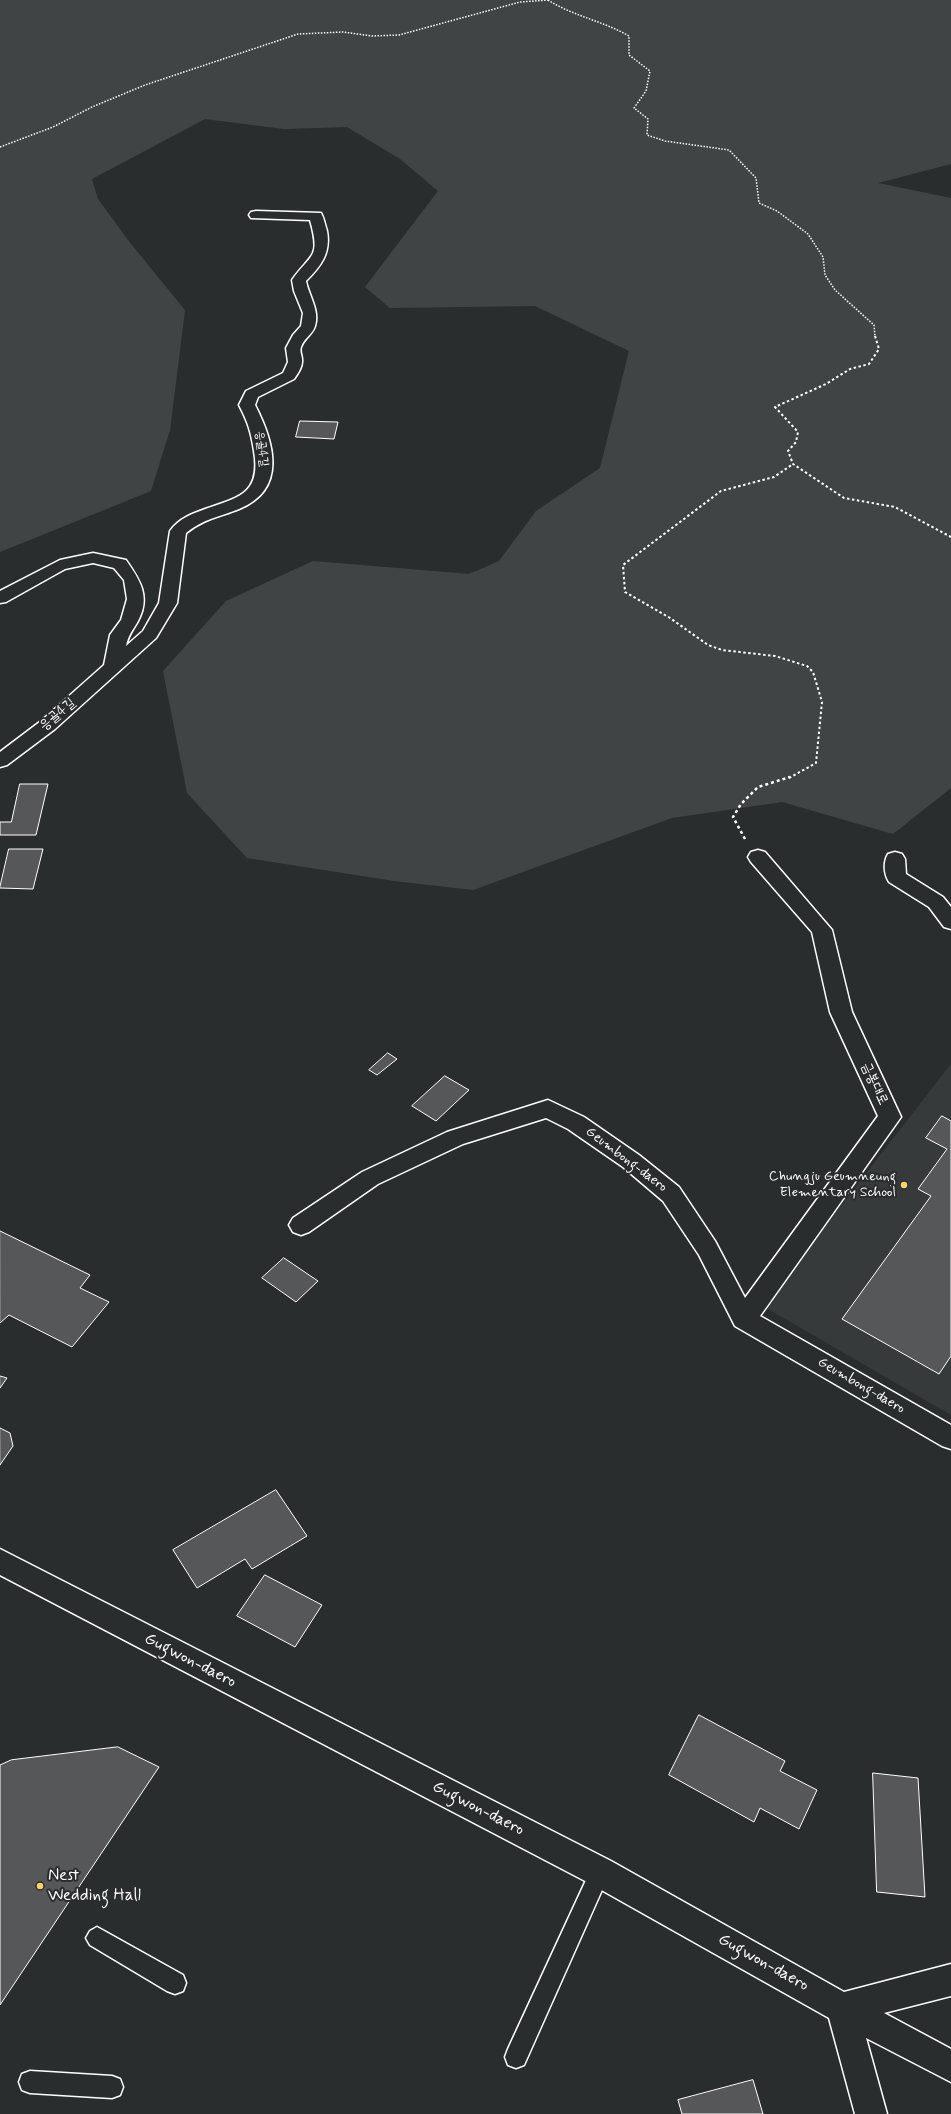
<!DOCTYPE html>
<meta charset="utf-8">
<style>
body{margin:0}
canvas{display:block;background:#2a2d2e}
</style>
<canvas width="951" height="2114"></canvas>
<script>
const context = document.querySelector('canvas').getContext('2d');
context.lineJoin = 'round';
function fill(path, color) {
  context.fillStyle = color;
  context.fill(path, 'evenodd');
}
function strokePath(path, color, width, dash) {
  context.strokeStyle = color;
  context.lineWidth = width;
  context.lineCap = dash ? 'butt' : 'round';
  context.setLineDash(dash || []);
  context.stroke(path);
}
function drawText(font, color, halo, rows, align = 'center') {
  context.font = font + ' Mynerve,"Poor Story",sans-serif';
  context.lineWidth = 4;
  context.setLineDash([]);
  context.textBaseline = 'middle';
  context.strokeStyle = halo;
  context.fillStyle = color;
  for (const [text, x, y, turn = 0] of rows) {
    context.save();
    context.translate(x, y);
    context.rotate((+turn || 0) * Math.PI / 180);
    context.textAlign = isNaN(turn) ? turn : align;
    if (halo) context.strokeText(text, 0, 0);
    context.fillText(text, 0, 0);
    context.restore();
  }
}
const built = new Path2D(`
 M 951,1064 L 951,1415 L 763,1306 Z`);
const green = new Path2D(`
 M 0,0 L 951,0 L 951,164 L 878,183 L 951,198 L 951,788 L 893,834 L 782,802 L 672,818 L 473,890 L 394,881 L 247,858 L 187,793 L 163,671 L 226,601 L 313,561 L 469,574 L 499,561 L 536,511 L 600,468 L 629,351 L 535,306 L 390,308 L 365,287 L 438,191 L 400,159 L 347,127 L 284,129 L 205,119 L 92,179 L 98,199 L 131,244 L 185,310 L 170,430 L 151,491 L 0,552 Z`);
const building = new Path2D(`
 M 300,421 L 338,422 L 334,439 L 296,437 Z
 M 20,784 L 48,784 L 36,835 L 0,835 L 0,822 L 11,822 Z
 M 9,849 L 43,849 L 33,889 L 0,888 Z
 M 388,1053 L 397,1059 L 377,1075 L 369,1070 Z
 M 445,1076 L 469,1090 L 436,1121 L 412,1106 Z
 M 942,1116 L 951,1121 L 951,1356 L 939,1374 L 842,1319 L 931,1196 L 918,1189 L 947,1149 L 926,1138 Z
 M 0,1231 L 90,1275 L 80,1288 L 109,1302 L 72,1347 L 9,1315 L 0,1323 Z
 M 284,1258 L 318,1281 L 296,1302 L 262,1278 Z
 M 0,1376 L 7,1378 L 0,1388 Z
 M 0,1428 L 10,1433 L 13,1446 L 0,1465 Z
 M 276,1490 L 307,1536 L 252,1569 L 245,1559 L 197,1588 L 173,1550 Z
 M 265,1575 L 322,1605 L 295,1647 L 237,1616 Z
 M 699,1715 L 785,1761 L 780,1771 L 817,1790 L 799,1829 L 760,1808 L 754,1822 L 669,1775 Z
 M 118,1747 L 159,1767 L 0,2005 L 0,1765 L 11,1760 Z
 M 873,1773 L 918,1778 L 925,1897 L 877,1892 Z
 M 753,2080 L 763,2114 L 682,2114 L 678,2100 Z`);
const pathFar2 = new Path2D(`
 M 548,0 C 573,16 603,21 629,36 L 629,55 L 650,71 L 646,91 L 634,108 L 648,119 L 647,135 L 665,141 L 729,150 L 756,178 L 759,203 L 777,211 L 808,234 L 823,257 L 825,275 L 835,290 L 874,325 L 875,337
 M 0,147 L 53,127 L 92,107 L 145,85 L 298,34 L 343,32 L 372,36 L 399,35 L 520,2 L 548,0`);
const pathFar1 = new Path2D(`
 M 875,336 L 879,349 L 869,364 L 850,369 L 826,384 L 775,407 L 798,432 L 796,442 L 788,451 L 793,464 L 844,498 L 895,507 L 951,537
 M 789,778 L 816,763 L 822,702 L 813,672 L 807,666 L 775,656 L 722,650 L 708,645 L 670,618 L 625,592 L 623,565 L 721,491 L 774,477 L 793,464`);
const path = new Path2D(`
 M 745,839 L 733,817 L 741,804 L 758,787 L 790,777`);
const service = new Path2D(`
 M 600,1862 L 607,1865 L 610,1872 L 524,2065 L 516,2068 L 508,2065 L 505,2057 L 508,2049 L 593,1865 Z
 M 97,1927 L 183,1975 L 186,1983 L 183,1991 L 175,1994 L 167,1991 L 90,1945 L 86,1938 L 90,1931 Z
 M 30,2071 L 112,2076 L 120,2079 L 123,2087 L 120,2095 L 112,2098 L 30,2093 L 22,2090 L 19,2082 L 22,2074 Z`);
const minor = new Path2D(`
 M 256,211 L 321,213 C 324,218 325,225 327,231 C 331,253 321,266 306,281 C 309,296 320,311 315,326 C 313,334 304,338 301,347 C 299,352 303,357 302,362 C 302,367 297,375 294,379 L 258,397 L 255,405 C 274,442 288,489 239,509 C 219,517 203,519 186,533 L 177,603 L 156,638 L 55,729 L 7,765 L 0,767 L 0,752 L 41,721 L 104,665 L 110,635 L 121,620 L 127,599 L 124,580 L 114,568 L 93,563 L 65,569 L 6,602 L 0,603 L 0,591 L 60,560 L 93,553 L 126,560 C 140,580 151,597 138,621 C 133,630 128,635 126,646 L 143,631 L 159,603 L 170,531 C 179,518 194,513 208,508 C 242,497 261,491 254,451 C 251,432 248,422 239,405 L 246,391 L 283,373 L 288,362 L 286,348 L 293,335 L 301,326 L 303,313 L 294,291 L 292,280 C 311,253 321,259 310,220 L 251,218 L 249,215 L 251,212 Z
 M 758,850 L 765,852 L 832,930 L 852,1012 L 901,1117 L 760,1316 L 951,1425 L 951,1449 L 942,1446 L 735,1326 L 699,1255 L 663,1201 L 623,1167 L 568,1129 L 546,1118 L 463,1144 L 378,1184 L 309,1232 L 301,1235 L 293,1232 L 289,1225 L 293,1218 L 362,1172 L 447,1132 L 548,1100 L 584,1117 L 639,1155 L 679,1187 L 715,1241 L 745,1298 L 878,1116 L 830,1012 L 812,932 L 751,862 L 748,857 L 751,852 Z
 M 895,852 L 902,854 L 905,859 L 906,874 L 943,897 L 951,907 L 951,929 L 944,927 L 929,907 L 889,882 C 884,874 883,862 888,854 Z`);
const tertiary = new Path2D(`
 M 0,1549 L 611,1861 L 844,1992 L 951,1964 L 951,1996 L 884,2013 L 951,2049 L 951,2082 L 866,2038 L 887,2114 L 855,2114 L 829,2018 L 589,1883 L 0,1575 Z`);
const markers = [
 [904,1185,4,"#ffd166"],
 [40,1886,4,"#ffd166"]
];
const farStreetnames = [
 ["응골4길",261,449,82]
];
const streetNames = [
 ["응골4길",58,715,-40],
 ["금봉대로",874,1084,65],
 ["Geumbong-daero",626,1160,37],
 ["Geumbong-daero",861,1386,30]
];
const poiNames = [
 ["Chungju Geumneung",896,1177],
 ["Elementary School",896,1193]
];
const nearStreetnames = [
 ["Gugwon-daero",190,1661,27],
 ["Gugwon-daero",478,1809,27],
 ["Gugwon-daero",763,1963,29]
];
const nearPoinames = [
 ["Nest",48,1876],
 ["Wedding Hall",48,1896]
];
fill(built, '#373a3b');
fill(green, '#414445');
fill(building, '#555758');
strokePath(building, '#fff', 1);
strokePath(service, '#fff', 3);
strokePath(minor, '#fff', 3);
strokePath(tertiary, '#fff', 3);
strokePath(pathFar2, '#fff', 1.5, [1.5, 1.5]);
strokePath(pathFar1, '#fff', 2, [2.5, 2.5]);
strokePath(path, '#fff', 2.5, [3, 3]);
fill(service, '#2a2d2e');
fill(minor, '#2a2d2e');
fill(tertiary, '#2a2d2e');
for (const [x, y, r, color] of markers) {
  const dot = new Path2D();
  dot.arc(x, y, r, 0, 2 * Math.PI);
  context.fillStyle = color;
  context.fill(dot);
  strokePath(dot, '#2a2d2e', 1.5);
}
drawText('12px', '#fff', '#2a2d2e', farStreetnames);
drawText('14px', '#fff', '#2a2d2e', streetNames);
drawText('14px', '#fff', '#2a2d2e', poiNames, 'right');
drawText('17px', '#fff', '#2a2d2e', nearStreetnames);
drawText('17px', '#fff', '#2a2d2e', nearPoinames, 'left');
</script>
